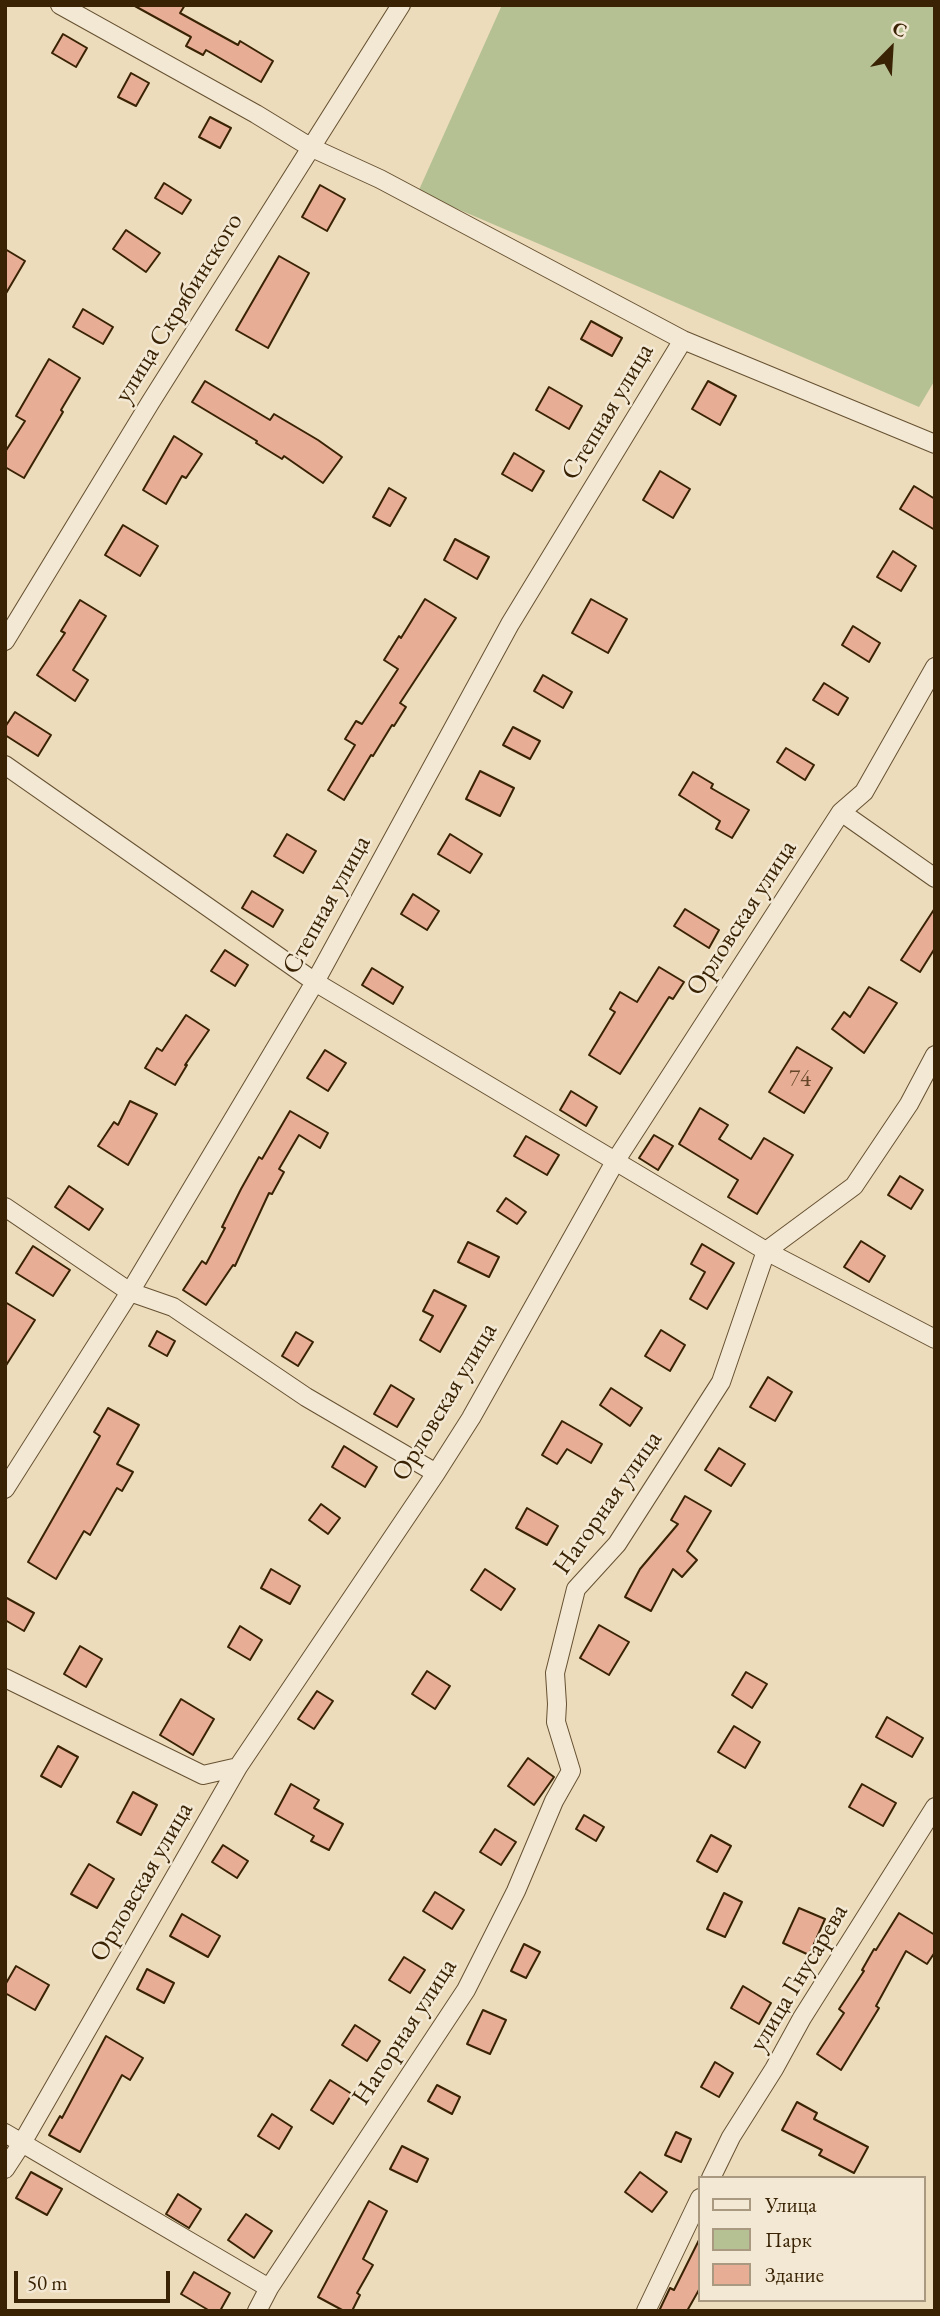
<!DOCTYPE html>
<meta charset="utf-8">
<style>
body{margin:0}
#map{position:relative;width:940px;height:2316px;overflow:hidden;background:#eddcbb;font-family:"EB Garamond",serif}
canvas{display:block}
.frame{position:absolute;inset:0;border:7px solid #392304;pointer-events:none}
.legend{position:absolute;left:698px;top:2176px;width:228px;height:126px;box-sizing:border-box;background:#f3e8d3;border:2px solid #a99980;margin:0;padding:9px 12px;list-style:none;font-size:21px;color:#392304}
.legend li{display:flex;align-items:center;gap:14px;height:35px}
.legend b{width:35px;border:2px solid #a99980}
.north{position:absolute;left:856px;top:14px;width:70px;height:70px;-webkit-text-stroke:5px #f3e8d3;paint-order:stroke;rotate:24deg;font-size:19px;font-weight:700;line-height:28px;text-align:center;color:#392304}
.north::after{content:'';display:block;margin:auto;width:24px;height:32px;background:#392304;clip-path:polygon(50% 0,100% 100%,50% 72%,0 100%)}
.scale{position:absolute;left:14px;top:2271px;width:156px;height:32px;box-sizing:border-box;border:4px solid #392304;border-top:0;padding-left:9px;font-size:21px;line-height:24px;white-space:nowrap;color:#392304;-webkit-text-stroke:5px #f3e8d3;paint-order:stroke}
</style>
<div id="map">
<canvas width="940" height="2316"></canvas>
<div class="frame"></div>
<ul class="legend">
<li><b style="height:9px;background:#f3e8d3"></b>Улица</li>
<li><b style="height:19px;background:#b5c193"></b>Парк</li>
<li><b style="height:19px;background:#e8ad95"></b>Здание</li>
</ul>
<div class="north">С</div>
<div class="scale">50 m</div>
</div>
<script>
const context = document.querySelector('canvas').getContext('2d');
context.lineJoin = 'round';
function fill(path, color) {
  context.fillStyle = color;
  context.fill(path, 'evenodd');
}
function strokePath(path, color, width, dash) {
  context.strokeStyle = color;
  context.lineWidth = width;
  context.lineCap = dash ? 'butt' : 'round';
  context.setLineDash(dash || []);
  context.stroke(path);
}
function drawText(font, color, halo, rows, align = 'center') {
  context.font = font + ' "EB Garamond",serif';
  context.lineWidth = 5;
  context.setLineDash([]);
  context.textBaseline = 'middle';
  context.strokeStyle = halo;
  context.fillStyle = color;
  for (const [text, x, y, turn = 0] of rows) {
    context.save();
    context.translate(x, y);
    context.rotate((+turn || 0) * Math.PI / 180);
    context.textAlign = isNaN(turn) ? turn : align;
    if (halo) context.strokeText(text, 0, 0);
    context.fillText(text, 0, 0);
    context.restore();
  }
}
const green = new Path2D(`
 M 502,5 L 935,5 L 935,380 L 919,407 L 418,192 Z`);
const building = new Path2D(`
 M 133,5 L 185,5 L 180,13 L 238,45 L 240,41 L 273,61 L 261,82 L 206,50 L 203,55 L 186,46 L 191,37 Z
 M 63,34 L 87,48 L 76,67 L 52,53 Z
 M 131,73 L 149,83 L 136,106 L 118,97 Z
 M 210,117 L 231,128 L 220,148 L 199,137 Z
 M 164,183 L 191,200 L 182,214 L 155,198 Z
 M 320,185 L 345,199 L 327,231 L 302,217 Z
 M 126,230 L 160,253 L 146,272 L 113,249 Z
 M 5,249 L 25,261 L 5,295 Z
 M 279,256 L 309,273 L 268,348 L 236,330 Z
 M 83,309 L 113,327 L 103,344 L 73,327 Z
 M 591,321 L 622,338 L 612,356 L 581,339 Z
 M 49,359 L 80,378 L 61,410 L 63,412 L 24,478 L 5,467 L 5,452 L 25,421 L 16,416 Z
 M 205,381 L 270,420 L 274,414 L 318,440 L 342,457 L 323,483 L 284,456 L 282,459 L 256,443 L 257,441 L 192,402 Z
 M 708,381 L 736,396 L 720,425 L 692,409 Z
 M 549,387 L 582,406 L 569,429 L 536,410 Z
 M 174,436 L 202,454 L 186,478 L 182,476 L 166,504 L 143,490 Z
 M 514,453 L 544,471 L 532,491 L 502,474 Z
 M 660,471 L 690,489 L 673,518 L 643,500 Z
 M 914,486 L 935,499 L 935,530 L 900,509 Z
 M 389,488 L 406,498 L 390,526 L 373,517 Z
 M 123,525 L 158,546 L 140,576 L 105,555 Z
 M 455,539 L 489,557 L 477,579 L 444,560 Z
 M 893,551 L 916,566 L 901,591 L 877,577 Z
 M 425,599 L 456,618 L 400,703 L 406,707 L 394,726 L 392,725 L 373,756 L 371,755 L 344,800 L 328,790 L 355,745 L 345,739 L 356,721 L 362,724 L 398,669 L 384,660 L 399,636 L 401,638 Z
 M 591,599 L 627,619 L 608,653 L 572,633 Z
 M 80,600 L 106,616 L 73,670 L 88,680 L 75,701 L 37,675 L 65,633 L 61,631 Z
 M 853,626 L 880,643 L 869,662 L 842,645 Z
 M 543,675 L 572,692 L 563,708 L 534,691 Z
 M 824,683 L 848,698 L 838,715 L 813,700 Z
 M 15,712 L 51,735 L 38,756 L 5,735 L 5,727 Z
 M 513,727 L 540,741 L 530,759 L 503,745 Z
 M 786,748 L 814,765 L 805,780 L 777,762 Z
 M 480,771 L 514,788 L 500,816 L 466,799 Z
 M 693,772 L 713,784 L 711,788 L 749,810 L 732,838 L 716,829 L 720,821 L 679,795 Z
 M 287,834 L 316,851 L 303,873 L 274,856 Z
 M 450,834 L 482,854 L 470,873 L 438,854 Z
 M 252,891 L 283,910 L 273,927 L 242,908 Z
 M 413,894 L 439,911 L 427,930 L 401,914 Z
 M 935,908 L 935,948 L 920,972 L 901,960 Z
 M 685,909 L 719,930 L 709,948 L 674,926 Z
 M 225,950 L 248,965 L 235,986 L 211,971 Z
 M 659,967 L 684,982 L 673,999 L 669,997 L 620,1074 L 589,1055 L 615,1012 L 610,1009 L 620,992 L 637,1002 Z
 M 372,968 L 403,987 L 393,1004 L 362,985 Z
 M 869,987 L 897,1003 L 864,1053 L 832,1029 L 844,1012 L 850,1017 Z
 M 186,1015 L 209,1030 L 185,1065 L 187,1065 L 175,1085 L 145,1068 L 157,1048 L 162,1051 Z
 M 797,1047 L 832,1068 L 804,1113 L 769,1092 Z
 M 325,1050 L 346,1063 L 328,1091 L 307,1078 Z
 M 571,1091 L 597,1107 L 586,1126 L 560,1110 Z
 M 130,1101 L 157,1114 L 128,1165 L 98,1146 L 114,1122 L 118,1125 Z
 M 700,1108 L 728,1125 L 719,1139 L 751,1159 L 764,1138 L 793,1155 L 757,1214 L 728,1197 L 738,1180 L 679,1144 Z
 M 290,1111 L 328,1133 L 320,1148 L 299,1135 L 279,1169 L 284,1172 L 272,1194 L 269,1193 L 235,1266 L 233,1265 L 206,1305 L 183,1290 L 202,1261 L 206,1264 L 225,1228 L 222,1227 L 241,1189 L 259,1157 L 262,1159 Z
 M 654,1135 L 673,1146 L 658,1170 L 639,1158 Z
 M 526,1136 L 559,1155 L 547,1175 L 514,1156 Z
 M 900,1176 L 923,1190 L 911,1209 L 888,1195 Z
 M 69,1186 L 103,1209 L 89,1230 L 55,1207 Z
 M 506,1198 L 526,1212 L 517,1224 L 497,1211 Z
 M 861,1241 L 885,1256 L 869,1282 L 844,1267 Z
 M 468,1242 L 499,1257 L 489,1277 L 458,1262 Z
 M 702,1244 L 734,1263 L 707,1309 L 690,1299 L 705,1272 L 691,1264 Z
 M 33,1246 L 70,1270 L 53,1296 L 16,1273 Z
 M 434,1290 L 466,1306 L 440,1352 L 420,1340 L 433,1316 L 423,1311 Z
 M 5,1302 L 35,1320 L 5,1367 Z
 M 661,1330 L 685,1345 L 670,1371 L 645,1356 Z
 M 157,1331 L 175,1341 L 167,1356 L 149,1346 Z
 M 296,1332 L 313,1342 L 298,1366 L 282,1356 Z
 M 768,1377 L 792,1392 L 775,1421 L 750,1407 Z
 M 391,1385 L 414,1399 L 397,1427 L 374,1414 Z
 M 611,1388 L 642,1408 L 630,1426 L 600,1405 Z
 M 108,1408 L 139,1425 L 117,1464 L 133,1472 L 122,1491 L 117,1488 L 90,1535 L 84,1531 L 56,1579 L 28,1562 L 100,1436 L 94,1432 Z
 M 562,1421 L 602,1444 L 591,1463 L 567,1449 L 557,1464 L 542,1455 Z
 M 344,1446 L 377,1467 L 365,1487 L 332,1467 Z
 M 719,1448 L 745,1464 L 731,1486 L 705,1470 Z
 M 685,1496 L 711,1511 L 687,1551 L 697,1560 L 682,1577 L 673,1569 L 651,1611 L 625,1597 L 640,1569 L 678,1524 L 671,1520 Z
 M 321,1504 L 340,1518 L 328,1534 L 309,1520 Z
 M 527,1508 L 558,1526 L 547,1545 L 516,1528 Z
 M 271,1569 L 300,1586 L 290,1604 L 261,1588 Z
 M 485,1569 L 515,1589 L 501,1610 L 471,1590 Z
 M 5,1597 L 34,1613 L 24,1631 L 5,1620 Z
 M 599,1625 L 629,1642 L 609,1675 L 580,1658 Z
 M 240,1626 L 262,1640 L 250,1660 L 228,1647 Z
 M 80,1646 L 102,1659 L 86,1687 L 64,1674 Z
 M 427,1671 L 450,1686 L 435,1709 L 412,1694 Z
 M 746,1672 L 767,1684 L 752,1708 L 732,1695 Z
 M 317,1691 L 333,1701 L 314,1729 L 298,1719 Z
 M 181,1699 L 214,1719 L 193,1755 L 160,1735 Z
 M 887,1717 L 923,1738 L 912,1757 L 876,1737 Z
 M 734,1726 L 760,1742 L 745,1768 L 718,1752 Z
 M 58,1746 L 78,1757 L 61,1787 L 41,1776 Z
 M 528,1758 L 554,1777 L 534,1805 L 508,1786 Z
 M 291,1784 L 319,1800 L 314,1808 L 343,1824 L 329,1850 L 311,1841 L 314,1836 L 275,1814 Z
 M 862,1784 L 896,1803 L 883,1826 L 849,1807 Z
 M 133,1792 L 157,1805 L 141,1835 L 117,1822 Z
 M 584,1815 L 604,1827 L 596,1841 L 576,1829 Z
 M 495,1829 L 516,1842 L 501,1865 L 480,1852 Z
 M 711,1835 L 731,1846 L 717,1872 L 697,1861 Z
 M 223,1845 L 248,1861 L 237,1878 L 212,1862 Z
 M 89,1864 L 114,1879 L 97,1908 L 71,1894 Z
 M 435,1892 L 464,1910 L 452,1929 L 423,1911 Z
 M 724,1893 L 742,1902 L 725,1937 L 707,1929 Z
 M 799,1908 L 825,1919 L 809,1955 L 783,1943 Z
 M 899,1913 L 935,1935 L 935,1952 L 927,1964 L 906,1951 L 876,2006 L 879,2008 L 841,2070 L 817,2054 L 844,2013 L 839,2009 L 864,1971 L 862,1970 L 874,1949 L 876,1950 Z
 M 182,1914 L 220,1936 L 208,1957 L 170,1936 Z
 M 524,1944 L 540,1952 L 526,1978 L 511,1971 Z
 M 404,1957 L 425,1970 L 410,1993 L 389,1980 Z
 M 16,1966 L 49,1985 L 35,2010 L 5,1993 L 5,1985 Z
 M 147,1969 L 174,1983 L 164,2003 L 137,1989 Z
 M 743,1986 L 771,2003 L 759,2024 L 731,2008 Z
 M 483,2010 L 506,2020 L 490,2054 L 467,2044 Z
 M 355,2025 L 380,2041 L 367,2061 L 342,2045 Z
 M 106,2036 L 143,2058 L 130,2080 L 122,2075 L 80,2152 L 49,2135 L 60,2116 L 62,2118 Z
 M 715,2062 L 733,2073 L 719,2097 L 701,2087 Z
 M 330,2080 L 352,2094 L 333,2124 L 311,2110 Z
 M 437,2085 L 460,2097 L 452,2114 L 428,2101 Z
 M 797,2102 L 817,2113 L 814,2119 L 868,2147 L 854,2173 L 819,2155 L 822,2150 L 782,2130 Z
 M 272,2114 L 292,2127 L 279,2149 L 258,2136 Z
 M 676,2132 L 691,2139 L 681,2162 L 665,2155 Z
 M 402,2146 L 428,2159 L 417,2182 L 390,2169 Z
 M 31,2172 L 62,2189 L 47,2215 L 16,2198 Z
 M 640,2172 L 667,2192 L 652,2212 L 625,2192 Z
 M 178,2194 L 201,2209 L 189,2228 L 166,2214 Z
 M 369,2201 L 387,2211 L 363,2259 L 373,2265 L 357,2293 L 360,2295 L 352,2311 L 344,2311 L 318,2297 Z
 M 246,2214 L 272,2231 L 254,2258 L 228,2240 Z
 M 700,2238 L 700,2288 L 687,2311 L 659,2311 L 670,2288 L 674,2290 Z
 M 194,2272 L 230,2293 L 220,2311 L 210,2311 L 181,2294 Z`);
const street = new Path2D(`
 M 60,5 L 256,114 L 310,147 L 380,179 L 683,340 L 935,444
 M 5,641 L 150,403 L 401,5
 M 5,765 L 315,982 L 766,1251 L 935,1339
 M 841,812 L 935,878
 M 5,1207 L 130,1292 L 173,1307 L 306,1397 L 436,1473
 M 5,1489 L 130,1292 L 315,982 L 510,624 L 683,340
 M 5,1678 L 203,1775 L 238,1767
 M 5,2133 L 269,2288
 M 5,2169 L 22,2143 L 238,1767 L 436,1473 L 471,1418 L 616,1160 L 841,812 L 864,792 L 935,667
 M 711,2178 L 731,2137 L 774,2069 L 802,2018 L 935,1807
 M 257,2311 L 269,2288 L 466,1990 L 516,1891 L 554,1801 L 571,1771 L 556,1722 L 557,1704 L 555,1673 L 576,1589 L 617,1544 L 721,1382 L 766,1251 L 854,1186 L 909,1104 L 935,1055
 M 646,2311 L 700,2198`);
const numberNames = [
 ["74",800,1080]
];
const streetNames = [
 ["улица Скрябинского",179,308,-58],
 ["Степная улица",608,412,-59],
 ["Степная улица",327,905,-61],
 ["Орловская улица",742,918,-57],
 ["Орловская улица",445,1402,-59],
 ["Нагорная улица",608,1503,-55],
 ["Орловская улица",142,1882,-60],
 ["улица Гнусарева",799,1978,-59],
 ["Нагорная улица",405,2032,-57]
];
fill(green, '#b5c193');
fill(building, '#e8ad95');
strokePath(building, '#392304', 2);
strokePath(street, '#665132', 20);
strokePath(street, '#f3e8d3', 18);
drawText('23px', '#654628', null, numberNames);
drawText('26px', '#392304', '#f3e8d3', streetNames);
</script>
